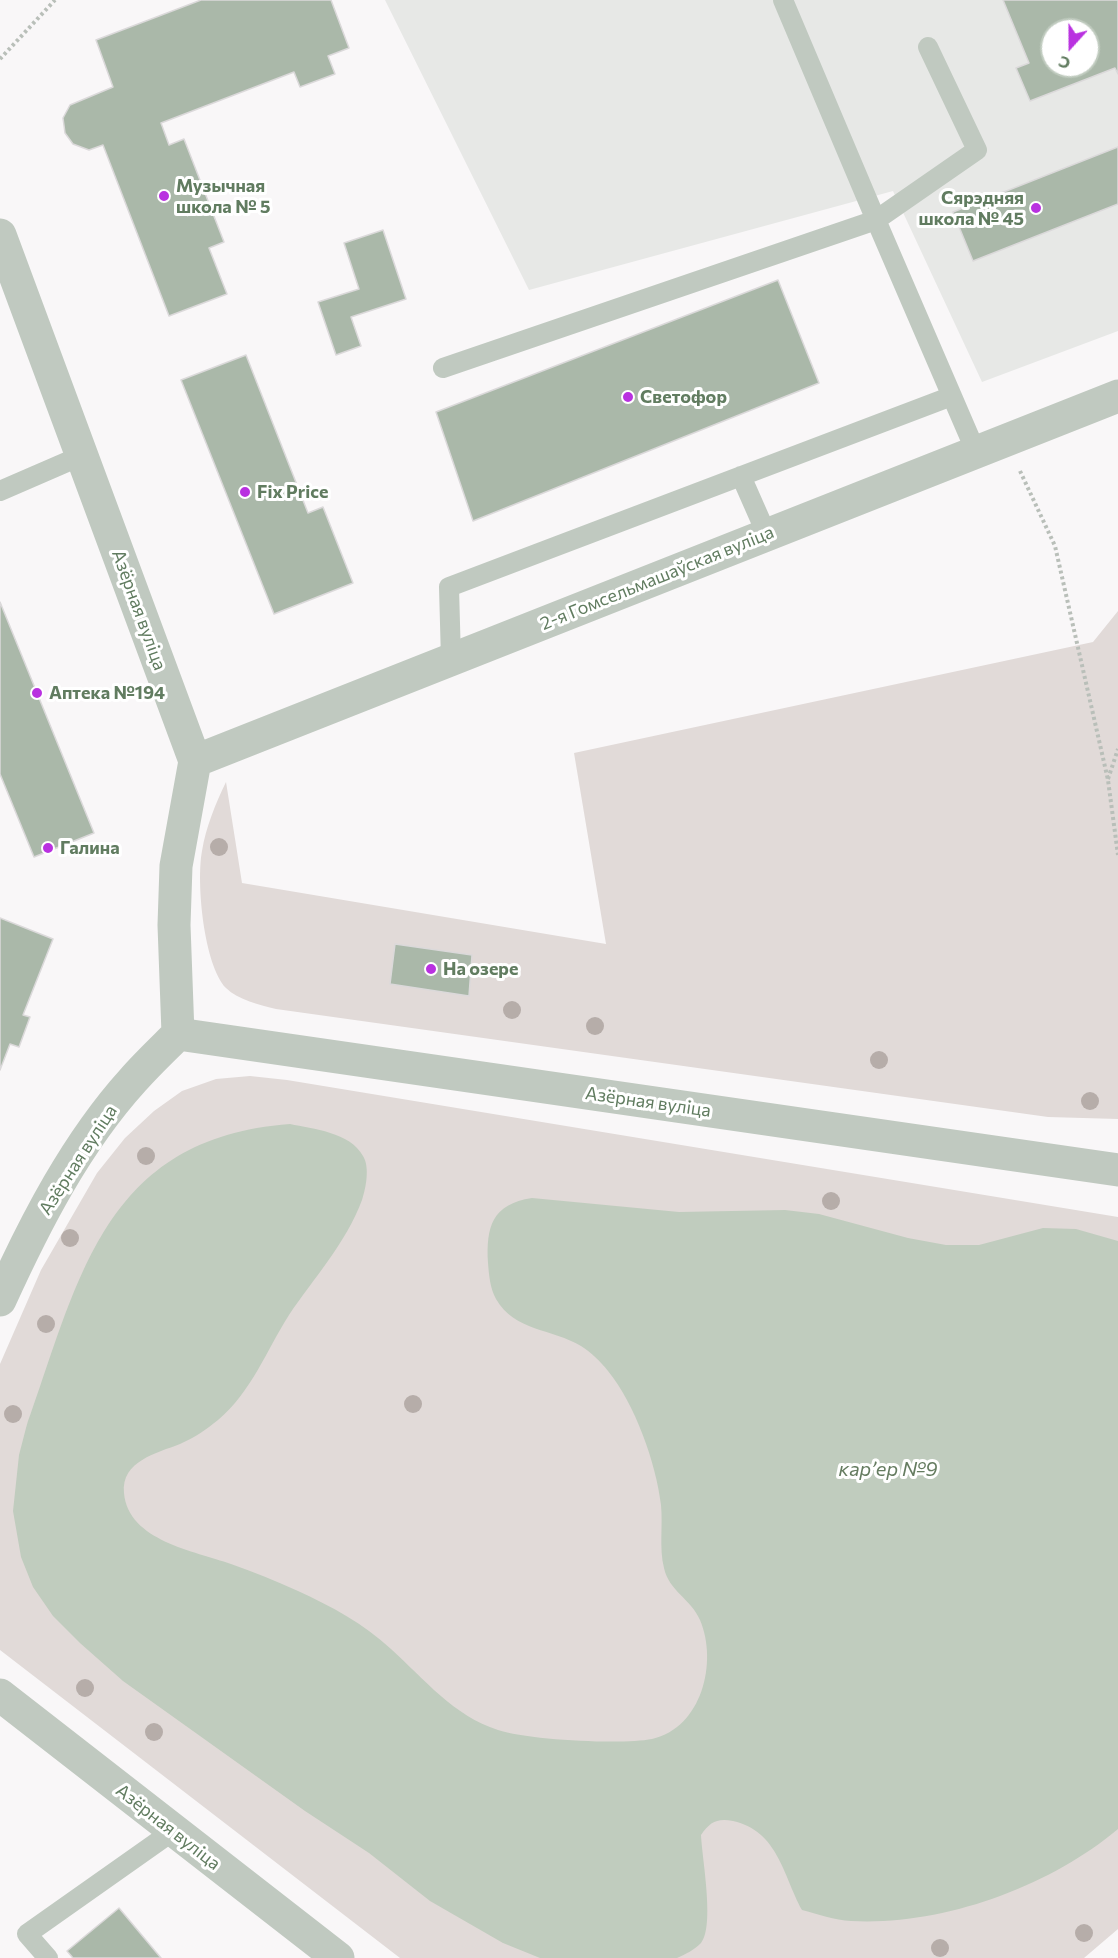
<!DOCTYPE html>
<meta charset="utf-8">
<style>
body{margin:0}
#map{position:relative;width:1118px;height:1958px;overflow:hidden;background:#f9f7f8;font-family:Commissioner,sans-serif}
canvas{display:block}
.north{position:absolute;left:1040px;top:18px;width:60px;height:60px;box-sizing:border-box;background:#fff;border:2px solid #c0cbbf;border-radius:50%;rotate:201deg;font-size:16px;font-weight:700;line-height:24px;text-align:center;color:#617c60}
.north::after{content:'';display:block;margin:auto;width:21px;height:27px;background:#b931e0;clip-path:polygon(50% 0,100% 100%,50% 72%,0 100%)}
</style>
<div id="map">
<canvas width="1118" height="1958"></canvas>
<div class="north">С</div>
</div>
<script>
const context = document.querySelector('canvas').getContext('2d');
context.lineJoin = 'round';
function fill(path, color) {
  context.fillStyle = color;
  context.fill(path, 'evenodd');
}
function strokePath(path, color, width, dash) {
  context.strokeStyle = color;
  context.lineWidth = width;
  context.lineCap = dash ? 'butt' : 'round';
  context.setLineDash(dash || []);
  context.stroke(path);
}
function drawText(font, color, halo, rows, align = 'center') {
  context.font = font + ' Commissioner,sans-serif';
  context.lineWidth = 6;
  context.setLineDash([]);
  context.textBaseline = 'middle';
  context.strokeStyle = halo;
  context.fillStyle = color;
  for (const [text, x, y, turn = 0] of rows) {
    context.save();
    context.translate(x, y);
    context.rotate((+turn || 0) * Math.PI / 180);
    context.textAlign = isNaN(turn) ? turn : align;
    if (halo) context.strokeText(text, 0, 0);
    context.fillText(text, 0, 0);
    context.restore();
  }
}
const built = new Path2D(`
 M 385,0 L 1118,0 L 1118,331 L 982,382 L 893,191 L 529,290 ZM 1052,30 L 1088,30 L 1088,66 L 1052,66 Z`);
const green = new Path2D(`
 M 1118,611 L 1118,1119 L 1048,1117 L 276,1009 C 260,1005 238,1000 226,988 C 204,965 196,883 202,851 C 206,827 215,805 226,782 L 242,883 L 606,944 L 574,753 L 1093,642 Z
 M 250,1076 L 287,1080 L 1118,1217 L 1118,1929 L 1084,1958 L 400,1958 L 0,1650 L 0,1364 L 41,1270 L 97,1173 L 125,1138 L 154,1111 L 182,1091 L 216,1079 Z`);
const water = new Path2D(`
 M 290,1124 C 313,1129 350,1132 363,1156 C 370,1167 366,1188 362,1200 C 346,1243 314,1278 289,1315 C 266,1351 252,1391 218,1420 C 207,1429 194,1438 180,1444 C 157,1453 121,1461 124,1493 C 128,1541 195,1551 231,1564 C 254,1572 276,1581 298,1591 C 331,1606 364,1624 391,1649 C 424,1679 454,1716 498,1730 C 528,1740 622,1745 652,1739 C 702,1728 718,1662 700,1620 C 691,1599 669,1591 664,1568 C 659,1548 663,1526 661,1505 C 656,1463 635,1404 608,1371 C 601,1362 591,1352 581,1346 C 553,1329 514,1331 496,1299 C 490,1288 489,1275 488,1263 C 486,1227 492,1204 532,1198 L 679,1212 L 785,1210 L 819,1214 L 908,1238 L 946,1245 L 979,1245 L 1043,1228 L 1076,1229 L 1118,1241 L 1118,1829 C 1049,1887 942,1926 851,1921 C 835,1920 817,1914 802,1910 C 783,1875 778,1831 733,1821 C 717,1818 710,1822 701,1835 C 702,1858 715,1926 701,1943 C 694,1950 686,1954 677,1958 L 540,1958 L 503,1943 L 430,1901 L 369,1853 L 305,1811 L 123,1681 L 80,1643 L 53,1616 L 33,1587 L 21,1557 L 13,1511 L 19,1455 L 26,1428 C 79,1280 103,1138 290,1124 Z`);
const building = new Path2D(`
 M 201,0 L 331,0 L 349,48 L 328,56 L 335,74 L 300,87 L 294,72 L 161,123 L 169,145 L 184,139 L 224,242 L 209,248 L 227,294 L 169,316 L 103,145 L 89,150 L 73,144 L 65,133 L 63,118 L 70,105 L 113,87 L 96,40 Z
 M 1003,0 L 1118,0 L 1118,74 L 1115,68 L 1030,101 L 1016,68 L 1029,63 ZM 1052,30 L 1088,30 L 1088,66 L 1052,66 Z
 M 1118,147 L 1118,204 L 973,261 L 953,212 Z
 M 383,230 L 406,299 L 351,317 L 361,346 L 336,355 L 318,302 L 359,289 L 344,243 Z
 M 778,280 L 819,383 L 473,521 L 436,412 Z
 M 246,355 L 308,513 L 323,507 L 353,583 L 274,614 L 181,380 Z
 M 0,602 L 94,833 L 34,857 L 0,774 Z
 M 0,918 L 53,939 L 23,1015 L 30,1017 L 19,1047 L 10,1044 L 0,1070 Z
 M 395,944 L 472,955 L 469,996 L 390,984 Z
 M 119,1908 L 161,1958 L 73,1958 L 67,1951 Z`);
const path = new Path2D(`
 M 0,59 L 55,0
 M 1020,471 L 1055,546 L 1108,780 L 1118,855
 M 1108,779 L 1118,749`);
const service = new Path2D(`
 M 928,47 L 977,150 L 876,220 L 976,452
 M 443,368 L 876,220 L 783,0
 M 741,476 L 767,535
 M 0,491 L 83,455
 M 451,660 L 449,587 L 952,396
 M 48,1958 L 27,1934 L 173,1831`);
const minor = new Path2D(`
 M 0,235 L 195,761 L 176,866 L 174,925 L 178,1034 C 163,1049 147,1064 133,1080 C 76,1143 35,1223 0,1300
 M 195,761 L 1118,396
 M 178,1034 L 1118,1170
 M 0,1695 L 338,1958`);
const trees = [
 [219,847],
 [512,1010],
 [595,1026],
 [879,1060],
 [1090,1101],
 [146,1156],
 [831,1201],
 [70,1238],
 [46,1324],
 [413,1404],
 [13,1414],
 [85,1688],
 [154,1732],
 [1084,1933],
 [940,1948]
];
const markers = [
 [164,196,6,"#b931e0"],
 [1036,208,6,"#b931e0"],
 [628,397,6,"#b931e0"],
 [245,492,6,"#b931e0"],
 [37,693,6,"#b931e0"],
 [48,848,6,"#b931e0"],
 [431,969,6,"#b931e0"]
];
const poiNames = [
 ["Музычная",176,186],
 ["школа № 5",176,207],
 ["Сярэдняя",1024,198,"right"],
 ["школа № 45",1024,219,"right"],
 ["Светофор",640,397],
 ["Fix Price",257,492],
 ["Аптека №194",49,693],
 ["Галина",60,848],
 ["На озере",443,969]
];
const streetNames = [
 ["2-я Гомсельмашаўская вуліца",657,578,-22],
 ["Азёрная вуліца",139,610,70],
 ["Азёрная вуліца",648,1102,8],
 ["Азёрная вуліца",78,1160,-57],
 ["Азёрная вуліца",168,1827,38]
];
const waterNames = [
 ["карʼер №9",888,1469]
];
fill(built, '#e7e8e6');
fill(green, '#e1dad8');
fill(water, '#c0ccbe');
fill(building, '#aab8a9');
strokePath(building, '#dbd9da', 1.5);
strokePath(path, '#b9bfb9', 4, [3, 3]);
strokePath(service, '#c0c9c0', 20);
strokePath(minor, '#c0c9c0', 33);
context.fillStyle = '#b6ada9';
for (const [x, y] of trees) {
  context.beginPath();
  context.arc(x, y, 9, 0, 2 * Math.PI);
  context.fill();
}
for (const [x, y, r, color] of markers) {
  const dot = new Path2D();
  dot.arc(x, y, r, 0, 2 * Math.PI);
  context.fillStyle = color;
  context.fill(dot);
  strokePath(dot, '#fff', 2);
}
drawText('bold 18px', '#617c60', '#fff', poiNames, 'left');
drawText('18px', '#617c60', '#fff', streetNames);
drawText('italic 20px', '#657c60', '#fff', waterNames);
</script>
